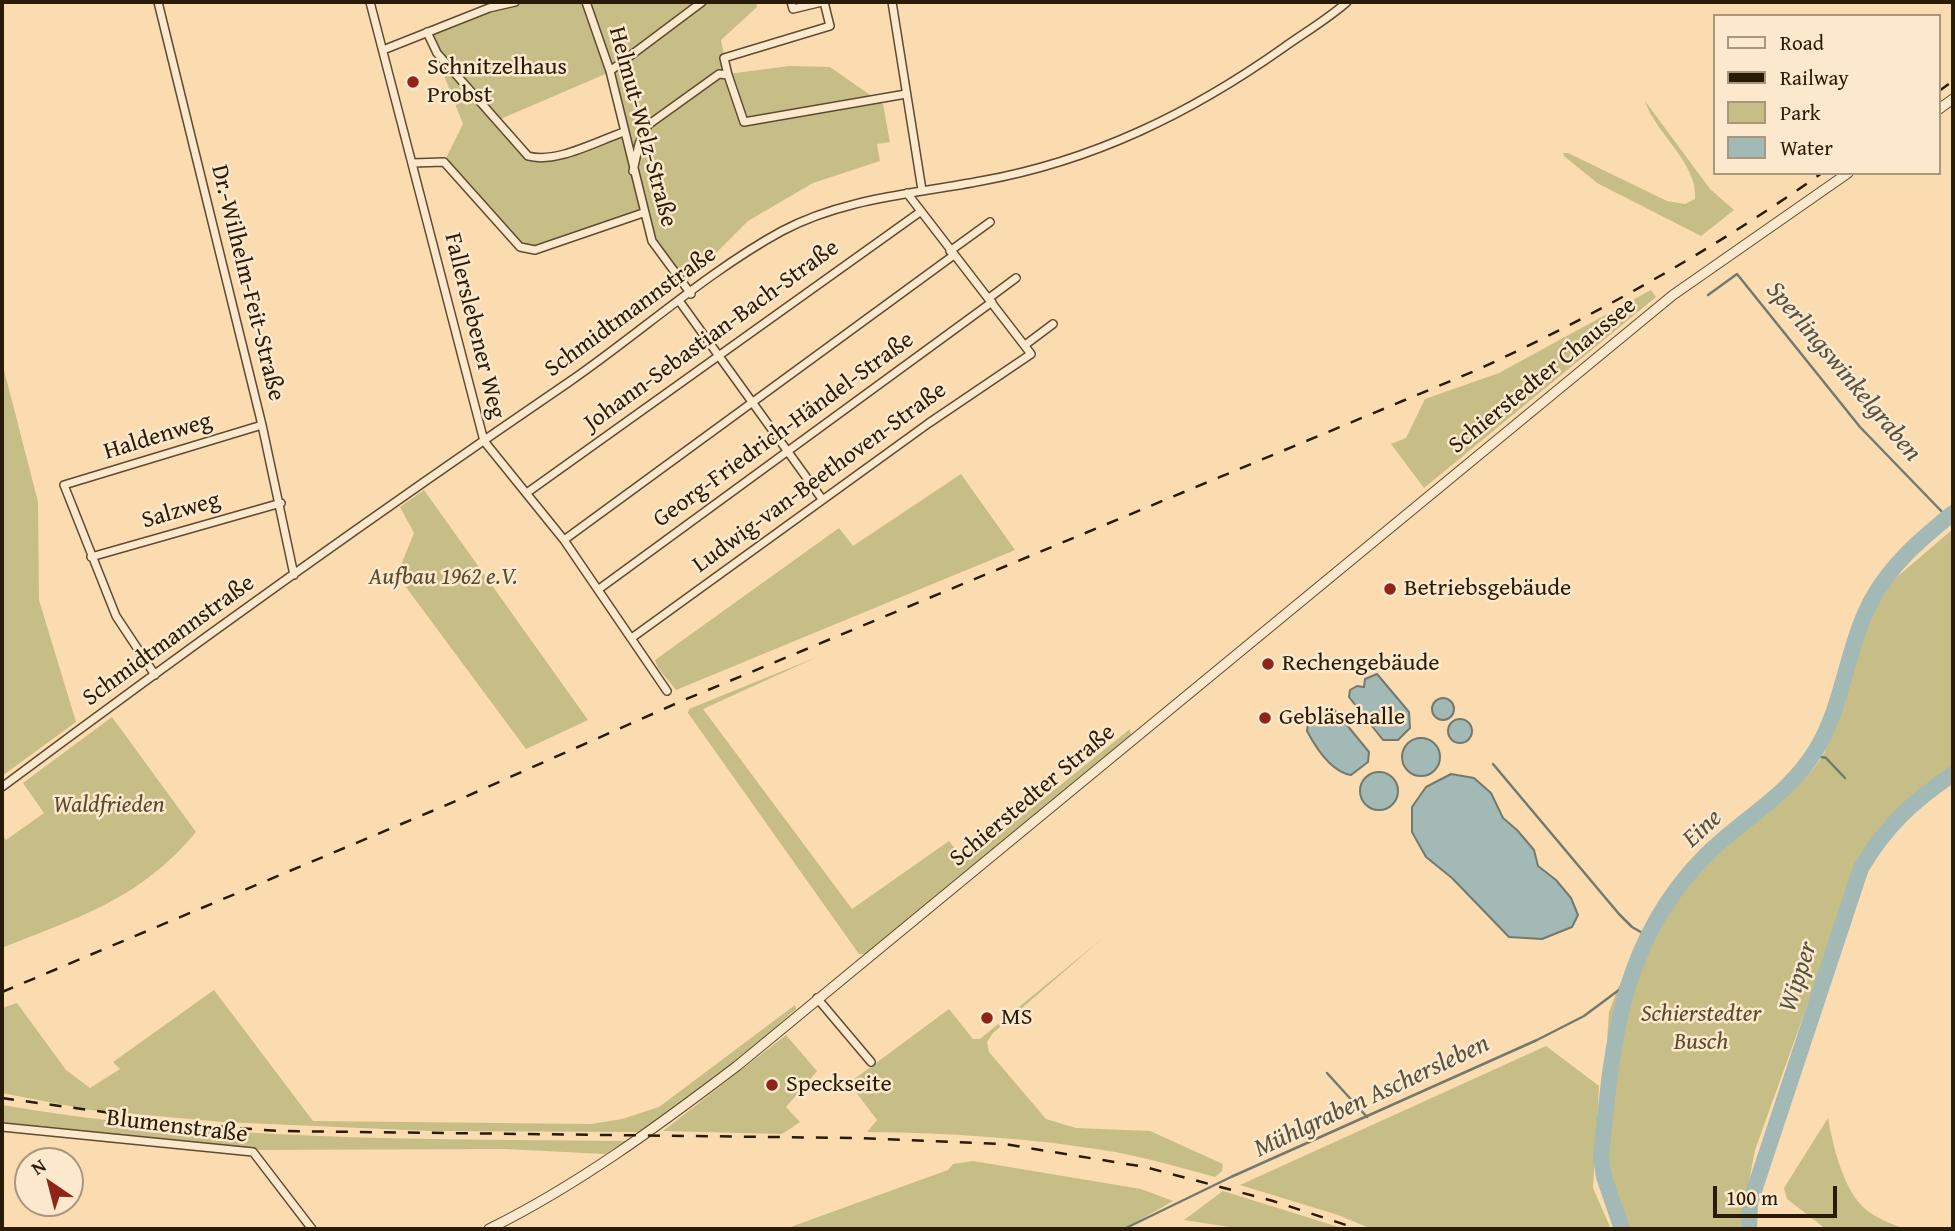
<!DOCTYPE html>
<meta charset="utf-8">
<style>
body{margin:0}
#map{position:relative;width:1955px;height:1231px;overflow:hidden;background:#fbdbb0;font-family:"Gentium Book Plus",serif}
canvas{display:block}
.frame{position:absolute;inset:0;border:4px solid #291b06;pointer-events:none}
.legend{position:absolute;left:1713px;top:14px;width:228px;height:161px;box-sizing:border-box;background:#fce8cc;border:2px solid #a8967d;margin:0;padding:9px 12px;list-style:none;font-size:21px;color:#291b06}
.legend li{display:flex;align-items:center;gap:14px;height:35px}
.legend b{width:35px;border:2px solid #a8967d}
.north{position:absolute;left:14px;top:1147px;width:70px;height:70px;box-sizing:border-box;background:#fce8cc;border:2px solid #a8967d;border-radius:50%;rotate:325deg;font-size:19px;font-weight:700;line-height:28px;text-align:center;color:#291b06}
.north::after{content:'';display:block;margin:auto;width:24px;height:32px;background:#8f2418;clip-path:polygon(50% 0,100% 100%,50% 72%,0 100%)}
.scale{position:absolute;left:1713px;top:1186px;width:124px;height:32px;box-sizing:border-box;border:4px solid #291b06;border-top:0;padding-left:9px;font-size:21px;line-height:24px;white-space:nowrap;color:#291b06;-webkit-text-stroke:5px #fce8cc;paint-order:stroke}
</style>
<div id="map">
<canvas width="1955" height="1231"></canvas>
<div class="frame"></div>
<ul class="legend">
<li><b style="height:9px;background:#fce8cc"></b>Road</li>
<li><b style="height:9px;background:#291b06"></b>Railway</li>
<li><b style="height:19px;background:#c6be86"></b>Park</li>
<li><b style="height:19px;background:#a2b9b5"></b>Water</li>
</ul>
<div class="north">N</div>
<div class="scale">100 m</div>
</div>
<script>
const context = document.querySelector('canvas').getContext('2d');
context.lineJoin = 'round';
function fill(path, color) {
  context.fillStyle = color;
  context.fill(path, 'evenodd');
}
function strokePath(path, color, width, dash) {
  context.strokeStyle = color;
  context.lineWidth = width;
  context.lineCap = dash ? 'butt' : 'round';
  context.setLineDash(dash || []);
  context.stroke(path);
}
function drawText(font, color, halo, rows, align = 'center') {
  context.font = font + ' "Gentium Book Plus",serif';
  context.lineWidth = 5;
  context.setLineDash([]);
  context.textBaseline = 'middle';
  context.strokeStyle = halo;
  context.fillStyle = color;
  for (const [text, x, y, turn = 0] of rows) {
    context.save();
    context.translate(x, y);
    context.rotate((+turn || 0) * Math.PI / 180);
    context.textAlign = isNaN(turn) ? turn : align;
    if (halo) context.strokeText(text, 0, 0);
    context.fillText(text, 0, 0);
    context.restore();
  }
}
const green = new Path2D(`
 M 512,2 L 756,2 L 757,7 L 721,40 L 728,74 L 789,66 L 830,67 L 883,104 L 890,142 L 877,144 L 880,161 L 813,183 L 748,221 L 684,285 L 652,241 L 643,213 L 535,250 L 520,247 L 444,162 L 463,124 L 427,32 ZM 610,72 L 624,132 L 570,151 L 536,158 L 521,150 L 496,121 Z
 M 1645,101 L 1710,189 L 1734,210 L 1701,236 L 1597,183 L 1564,156 L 1563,153 L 1568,153 L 1667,201 L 1685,204 L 1695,199 C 1698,163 1655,133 1645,101 Z
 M 1651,290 L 1656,297 L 1424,488 L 1391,444 L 1406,438 L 1425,399 L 1499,373 Z
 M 2,362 L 38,502 L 39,600 L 76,722 L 2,776 Z
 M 961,474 L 1015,550 L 676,690 L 658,668 L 655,660 L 839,528 L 853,546 Z
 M 424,490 L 588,720 L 526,749 L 397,575 L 414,533 L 400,507 Z
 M 1953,529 L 1953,779 L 1880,834 L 1856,870 L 1755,1150 L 1744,1207 L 1758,1229 L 1620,1229 L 1604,1176 L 1600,1142 L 1609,1012 C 1630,955 1664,888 1712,849 C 1751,817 1799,796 1825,752 L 1860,623 L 1884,588 Z
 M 817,657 L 703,709 L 852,909 L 949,841 L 965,862 L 1130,729 L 1131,735 L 866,954 L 859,954 L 688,713 L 689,709 Z
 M 112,717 L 196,832 C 139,900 81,916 2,948 L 2,834 L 6,840 L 44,813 L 23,783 Z
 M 1103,938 L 993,1033 L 987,1042 L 989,1052 L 1046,1119 L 1076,1128 L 1150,1131 L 1223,1164 L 1222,1171 L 1215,1177 C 1182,1168 1148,1158 1115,1152 C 1033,1138 950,1133 867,1132 L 877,1120 L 849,1083 L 949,1009 L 973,1039 L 980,1039 Z
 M 214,990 L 313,1121 L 591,1124 L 622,1119 L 659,1107 L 795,1005 L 796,1009 L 738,1061 L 640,1132 L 430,1131 L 223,1122 L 90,1110 L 2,1093 L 2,1008 L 17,1003 L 66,1070 L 90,1088 L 120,1069 L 113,1062 Z
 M 786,1035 L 817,1071 L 786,1107 L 800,1122 L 782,1134 L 663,1131 Z
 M 1546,1046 L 1599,1086 L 1593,1188 L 1611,1229 L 1372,1229 L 1338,1215 L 1240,1185 Z
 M 2,1105 C 209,1141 417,1139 627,1141 L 605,1154 L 505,1149 L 247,1150 L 2,1122 Z
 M 1828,1118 C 1833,1145 1842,1185 1862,1206 C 1873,1217 1891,1224 1905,1229 L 1826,1229 L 1787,1199 L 1784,1188 Z
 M 973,1161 L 1141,1189 L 1173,1201 L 1124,1229 L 785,1229 L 948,1170 L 953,1164 Z
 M 1223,1191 L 1345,1229 L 1243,1229 L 1184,1220 Z`);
const water = new Path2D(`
 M 1377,674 L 1409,712 L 1410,728 L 1398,740 L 1383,740 L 1349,697 L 1350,690 L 1357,686 L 1364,687 L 1365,679 Z
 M1432 709a11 11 0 1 1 22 0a11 11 0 1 1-22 0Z
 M 1333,708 L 1369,752 L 1368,762 L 1351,775 C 1332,772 1316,748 1307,731 L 1308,724 L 1314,720 L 1322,721 L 1322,714 Z
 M1448 731a12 12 0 1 1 24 0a12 12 0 1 1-24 0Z
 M1402 757a19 19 0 1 1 38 0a19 19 0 1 1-38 0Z
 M1360 791a19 19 0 1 1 38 0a19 19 0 1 1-38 0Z
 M 1451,774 L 1474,778 L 1491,793 L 1503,818 L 1517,830 L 1534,850 L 1538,866 L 1556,880 L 1571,898 L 1578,915 L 1572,927 L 1542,939 L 1509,937 L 1452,878 L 1426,857 L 1412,832 L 1412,807 L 1426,787 Z`);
const stream = new Path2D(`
 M 1708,295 L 1737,274 L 1860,427 L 1948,518
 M 1813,755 L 1826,758 L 1845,778
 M 1493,764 L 1619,914 L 1632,927 L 1646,935
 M 1327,1073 L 1367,1117
 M 1124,1229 L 1231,1177 L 1537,1040 L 1584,1016 L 1627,984`);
const river = new Path2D(`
 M 1622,1229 L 1604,1177 L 1601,1158 C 1612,1043 1620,941 1706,855 C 1743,818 1788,796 1816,750 C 1844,703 1846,649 1871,601 C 1891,564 1921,539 1953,513
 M 1749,1229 L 1750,1203 L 1861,868 C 1887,825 1912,802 1953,774`);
const minor = new Path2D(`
 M 158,2 L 262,425 L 294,575
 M 370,2 L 484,441 L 564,540 L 667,691
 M 586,2 L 610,71 L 652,241 L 691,294
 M 791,2 L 793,9 L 822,2
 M 892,2 L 922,190
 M 427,32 L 437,53 L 528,156 C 556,164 597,141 624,132
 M 383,50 L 489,8 L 515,2
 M 610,71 L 702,2
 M 728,75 L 724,58 L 830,26 L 824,2
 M 412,163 L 444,162 L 520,247 L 535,250 L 643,213
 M 633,171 L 639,144 L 648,125 L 719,74 L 728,75 L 744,122 L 906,94
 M 950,251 L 990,222
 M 989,298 L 1016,278
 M 680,302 L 822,499
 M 1025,345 L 1053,324
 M 528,492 L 920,212
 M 564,540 L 954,255
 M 91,557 L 281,503
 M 599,589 L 992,302
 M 633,637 L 929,423 L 1031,354 L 907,193
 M 155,675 L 116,616 L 64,485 L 262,425
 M 2,787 C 188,648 377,513 569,382 C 640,333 707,272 782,231 C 844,198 914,194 981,181 C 1093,161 1191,113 1283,48 C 1304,33 1328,19 1347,2
 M 817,998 L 871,1062
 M 2,1127 L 253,1152 L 312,1229`);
const tertiary = new Path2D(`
 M 1939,109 L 1953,99
 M 489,1229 C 578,1185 658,1126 737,1066 L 1673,295 L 1848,173`);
const rail = new Path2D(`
 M 1939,91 L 1953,81
 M 2,992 L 456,801 L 684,700 L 1477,370 C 1598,314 1713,250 1822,173
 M 2,1098 L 198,1125 L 278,1131 L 855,1138 L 1004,1144 L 1145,1167 L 1273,1201 L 1358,1229`);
const markers = [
 [413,82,7,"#8f2418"],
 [1390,589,7,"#8f2418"],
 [1268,664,7,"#8f2418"],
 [1265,718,7,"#8f2418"],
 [987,1018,7,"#8f2418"],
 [772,1085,7,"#8f2418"]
];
const poiNames = [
 ["Schnitzelhaus",427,68],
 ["Probst",427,96],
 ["Betriebsgebäude",1404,589],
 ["Rechengebäude",1282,664],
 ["Gebläsehalle",1279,718],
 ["MS",1001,1018],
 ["Speckseite",786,1085]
];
const streetNames = [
 ["Helmut-Welz-Straße",642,127,75],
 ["Dr.-Wilhelm-Feit-Straße",247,283,76],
 ["Schmidtmannstraße",631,312,-36],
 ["Fallerslebener Weg",474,326,76],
 ["Johann-Sebastian-Bach-Straße",712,336,-36],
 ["Schierstedter Chaussee",1543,376,-39],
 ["Georg-Friedrich-Händel-Straße",784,430,-36],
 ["Haldenweg",158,437,-17],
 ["Ludwig-van-Beethoven-Straße",820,478,-36],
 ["Salzweg",181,511,-16],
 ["Schmidtmannstraße",169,641,-36],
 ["Schierstedter Straße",1033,796,-40],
 ["Blumenstraße",177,1127,7]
];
const parkNames = [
 ["Aufbau 1962 e.V.",443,578],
 ["Waldfrieden",109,806],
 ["Schierstedter",1701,1015],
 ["Busch",1701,1043]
];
const waterNames = [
 ["Sperlingswinkelgraben",1843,372,50],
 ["Eine",1703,829,-43],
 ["Wipper",1799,977,-72],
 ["Mühlgraben Aschersleben",1372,1097,-25]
];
fill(green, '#c6be86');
fill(water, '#a2b9b5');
strokePath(water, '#727a6f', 2);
strokePath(stream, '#727a6f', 2.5);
strokePath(river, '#a2b9b5', 16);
strokePath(minor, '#5e4b30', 10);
strokePath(tertiary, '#5e4b30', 11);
strokePath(minor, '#fce8cc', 7);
strokePath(tertiary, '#fce8cc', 9);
strokePath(rail, '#291b06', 2.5, [12, 12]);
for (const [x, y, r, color] of markers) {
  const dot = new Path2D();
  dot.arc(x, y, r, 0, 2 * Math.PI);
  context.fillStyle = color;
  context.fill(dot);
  strokePath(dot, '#fce8cc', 2.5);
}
drawText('24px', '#291b06', '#fce8cc', poiNames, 'left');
drawText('24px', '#291b06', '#fce8cc', streetNames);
drawText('italic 24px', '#584c2c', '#fce8cc', parkNames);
drawText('italic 26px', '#535243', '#fce8cc', waterNames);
</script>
